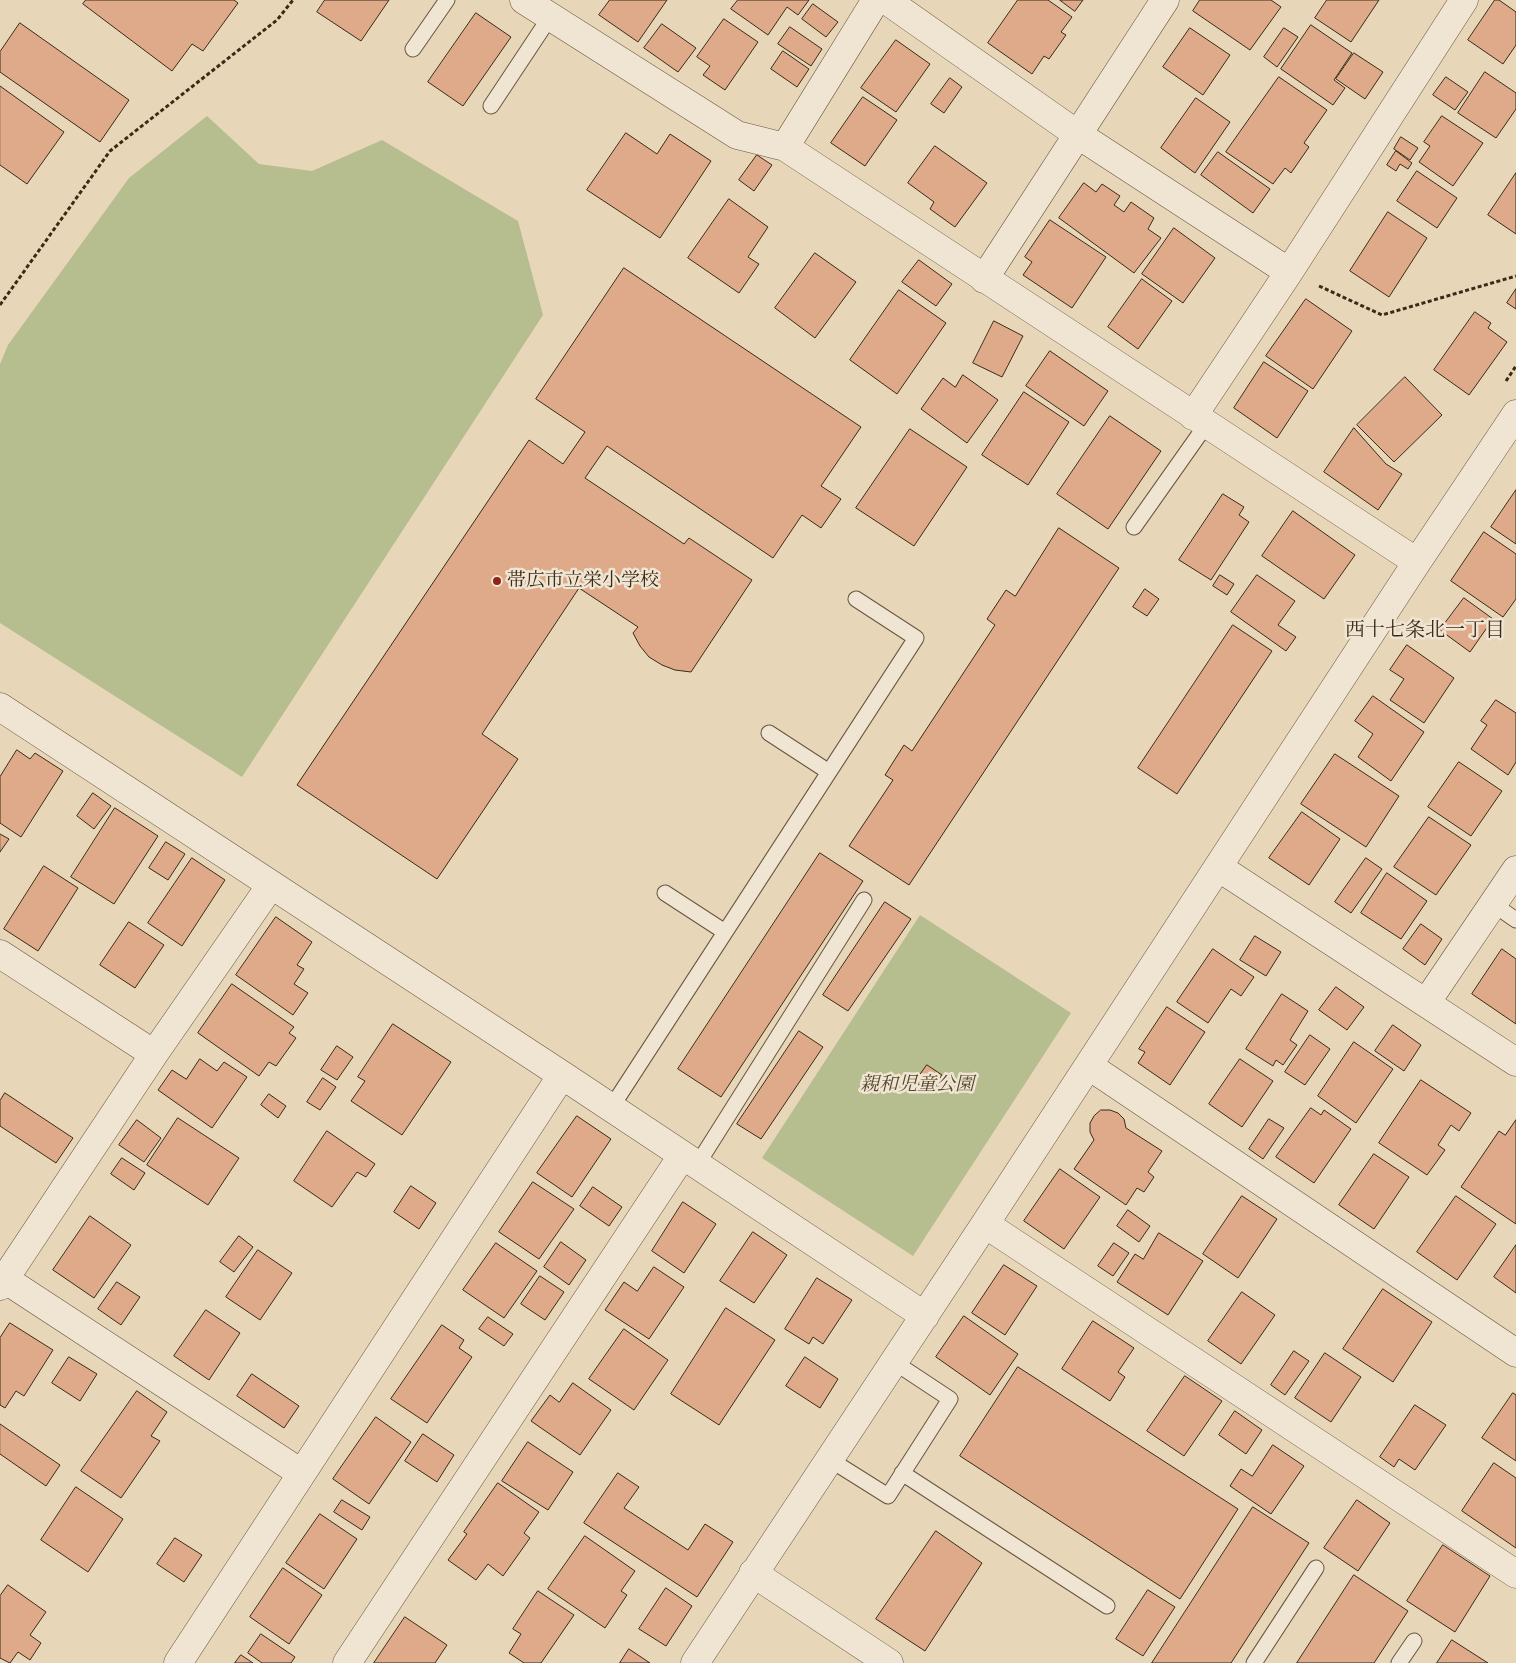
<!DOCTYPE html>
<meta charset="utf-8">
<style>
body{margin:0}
canvas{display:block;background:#e8d6b9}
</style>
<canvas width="1516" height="1663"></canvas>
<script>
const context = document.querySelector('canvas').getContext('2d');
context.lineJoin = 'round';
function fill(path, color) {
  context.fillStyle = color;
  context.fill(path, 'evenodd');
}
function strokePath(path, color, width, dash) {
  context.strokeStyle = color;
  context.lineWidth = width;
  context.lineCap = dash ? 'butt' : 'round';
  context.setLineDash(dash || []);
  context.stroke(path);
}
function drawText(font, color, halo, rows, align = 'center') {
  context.font = font + ' "Gentium Book Plus","Noto Serif JP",serif';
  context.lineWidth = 5;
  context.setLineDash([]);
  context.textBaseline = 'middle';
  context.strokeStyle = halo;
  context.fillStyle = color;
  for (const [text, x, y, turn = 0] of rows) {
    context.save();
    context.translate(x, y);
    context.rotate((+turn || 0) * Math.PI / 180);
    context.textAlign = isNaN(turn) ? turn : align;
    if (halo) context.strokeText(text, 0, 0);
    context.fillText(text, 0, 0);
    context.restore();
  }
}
const green = new Path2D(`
 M 207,116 L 259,164 L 312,171 L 382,140 L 518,221 L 543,315 L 242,777 L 0,623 L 0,364 L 8,345 L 129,178 Z
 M 920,915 L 1071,1013 L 913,1256 L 762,1158 Z`);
const building = new Path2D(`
 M 86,0 L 234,0 L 238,3 L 203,51 L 192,44 L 172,71 L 83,4 Z
 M 325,0 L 389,0 L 361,41 L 317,12 Z
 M 610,0 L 667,0 L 638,42 L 599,15 Z
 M 738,0 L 809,0 L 798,15 L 787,7 L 768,35 L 731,9 Z
 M 1018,0 L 1048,0 L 1072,17 L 1061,32 L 1066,35 L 1049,59 L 1044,56 L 1032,74 L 988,43 Z
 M 1060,0 L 1083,0 L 1075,11 Z
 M 1200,0 L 1271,0 L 1281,7 L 1250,50 L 1193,11 Z
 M 1327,0 L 1379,0 L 1351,42 L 1315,18 Z
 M 1495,0 L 1499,0 L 1516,12 L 1516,45 L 1503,64 L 1468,40 Z
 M 813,4 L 838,22 L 826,37 L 802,19 Z
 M 476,13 L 511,37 L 463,106 L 428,82 Z
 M 724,19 L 758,42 L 725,90 L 703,75 L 710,66 L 697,57 Z
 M 20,23 L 129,100 L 100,142 L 0,72 L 0,52 Z
 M 662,24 L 696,48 L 678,72 L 644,48 Z
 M 1311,25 L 1352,53 L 1334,80 L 1345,88 L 1333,105 L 1281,69 Z
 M 790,27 L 822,49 L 811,66 L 778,44 Z
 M 1190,28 L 1230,55 L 1203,95 L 1163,67 Z
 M 1284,28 L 1298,37 L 1277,67 L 1264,57 Z
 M 896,40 L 930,64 L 896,112 L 861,88 Z
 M 783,51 L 809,69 L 797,87 L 771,69 Z
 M 1354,53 L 1383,72 L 1365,99 L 1336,79 Z
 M 1485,72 L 1516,93 L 1516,109 L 1496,138 L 1458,113 Z
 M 1279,77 L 1327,110 L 1304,143 L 1309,147 L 1291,173 L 1285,168 L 1273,184 L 1226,152 Z
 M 1446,77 L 1468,92 L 1455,110 L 1433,95 Z
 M 950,78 L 962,87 L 944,113 L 931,104 Z
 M 0,86 L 64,132 L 27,184 L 0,165 Z
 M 863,97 L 897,120 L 865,166 L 831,143 Z
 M 1196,98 L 1230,122 L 1195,173 L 1161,148 Z
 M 1442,116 L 1483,143 L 1453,186 L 1419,162 L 1430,146 L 1424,142 Z
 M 626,133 L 657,154 L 670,134 L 711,161 L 660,238 L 587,190 Z
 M 1401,137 L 1418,148 L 1410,160 L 1394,149 Z
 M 935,146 L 987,183 L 955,227 L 930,209 L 934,202 L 908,183 Z
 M 1396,151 L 1412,163 L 1408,169 L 1400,164 L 1396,171 L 1387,165 Z
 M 1218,152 L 1270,189 L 1253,213 L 1201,175 Z
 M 757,155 L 772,165 L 754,191 L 739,180 Z
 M 1417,171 L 1457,198 L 1437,228 L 1397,201 Z
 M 1516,173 L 1516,234 L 1488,215 Z
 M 1084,183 L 1096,192 L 1102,184 L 1120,196 L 1114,205 L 1124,212 L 1131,202 L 1154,218 L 1148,229 L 1161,238 L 1134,273 L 1059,218 Z
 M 729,199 L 768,227 L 748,257 L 759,264 L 739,293 L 688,258 Z
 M 1388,212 L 1427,238 L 1389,297 L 1350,271 Z
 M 1050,220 L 1106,257 L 1072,308 L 1023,275 L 1032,262 L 1025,257 Z
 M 1174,228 L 1215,258 L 1183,303 L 1142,274 Z
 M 815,253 L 856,282 L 815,338 L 775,308 Z
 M 919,260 L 952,284 L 936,306 L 902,282 Z
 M 624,268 L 861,427 L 821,486 L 841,499 L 821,528 L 802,515 L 773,558 L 607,446 L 585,478 L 684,544 L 689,538 L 752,580 L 691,672 L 675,670 L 662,665 L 649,657 L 640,646 L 633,633 L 638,627 L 579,588 L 482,734 L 518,759 L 437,879 L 297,785 L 529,440 L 563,464 L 585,432 L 536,399 Z
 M 1142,279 L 1172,301 L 1138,349 L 1108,327 Z
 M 1516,289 L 1516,309 L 1507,303 Z
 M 899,290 L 946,323 L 897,394 L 850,360 Z
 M 1306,299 L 1352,331 L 1313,389 L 1266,356 Z
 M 1475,312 L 1491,323 L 1488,328 L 1507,342 L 1469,395 L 1434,370 Z
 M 994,321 L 1023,336 L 1002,377 L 973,363 Z
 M 1050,351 L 1108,391 L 1084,426 L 1026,386 Z
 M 1264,362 L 1308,391 L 1277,438 L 1234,408 Z
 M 963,375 L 998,400 L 967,443 L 921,409 L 943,378 L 955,387 Z
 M 1405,377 L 1442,415 L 1394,462 L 1357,425 Z
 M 1024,392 L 1069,422 L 1028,485 L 982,455 Z
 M 1110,416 L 1161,451 L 1108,529 L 1057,494 Z
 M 1354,428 L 1386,464 L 1402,474 L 1378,510 L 1324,472 Z
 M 910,429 L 967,467 L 914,546 L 856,508 Z
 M 1516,490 L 1516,544 L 1491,527 Z
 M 1223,494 L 1244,507 L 1239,515 L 1249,522 L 1211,580 L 1179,560 Z
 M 1293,511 L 1355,555 L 1324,599 L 1262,556 Z
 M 1059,528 L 1119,568 L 909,885 L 849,846 L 893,780 L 885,775 L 904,745 L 912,751 L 995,625 L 987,619 L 1006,590 L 1015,596 Z
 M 1484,532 L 1516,554 L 1516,599 L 1503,617 L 1451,581 Z
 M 1220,575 L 1234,584 L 1227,595 L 1213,586 Z
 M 1257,575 L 1295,601 L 1278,625 L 1296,637 L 1286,651 L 1231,612 Z
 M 1145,589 L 1159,599 L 1147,616 L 1133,607 Z
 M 1464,598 L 1493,619 L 1470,652 L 1440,630 Z
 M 1233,625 L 1272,651 L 1177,794 L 1138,768 Z
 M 1407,645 L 1454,678 L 1424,723 L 1390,700 L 1404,679 L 1390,670 Z
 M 1373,696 L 1424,732 L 1391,781 L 1358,757 L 1373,734 L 1355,721 Z
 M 1496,700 L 1516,713 L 1516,762 L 1508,775 L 1471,749 L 1487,725 L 1481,721 Z
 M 17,750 L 30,759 L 35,753 L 63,771 L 21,837 L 0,823 L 0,777 Z
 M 1335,754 L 1399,796 L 1366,847 L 1301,804 Z
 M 1459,762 L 1502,791 L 1471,836 L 1428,807 Z
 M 93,793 L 111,806 L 94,829 L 77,816 Z
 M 115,808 L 158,836 L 114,904 L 71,877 Z
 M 1302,812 L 1340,839 L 1309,885 L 1269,858 Z
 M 1429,817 L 1471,845 L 1436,895 L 1394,867 Z
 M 0,834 L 9,839 L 0,852 Z
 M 166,842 L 185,854 L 168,880 L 149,868 Z
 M 820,853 L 863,881 L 721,1097 L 678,1069 Z
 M 192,858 L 225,880 L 182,946 L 148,923 Z
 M 1366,858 L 1382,869 L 1351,913 L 1335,902 Z
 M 44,866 L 78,888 L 38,951 L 4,929 Z
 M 1387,873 L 1427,901 L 1401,939 L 1361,913 Z
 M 885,902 L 911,919 L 848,1011 L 823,995 Z
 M 276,917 L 312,942 L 297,965 L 304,969 L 294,984 L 308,993 L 293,1015 L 236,975 Z
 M 129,922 L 164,945 L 135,988 L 100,965 Z
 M 1421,924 L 1442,939 L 1425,965 L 1403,949 Z
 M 1255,936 L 1281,952 L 1266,976 L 1240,960 Z
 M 1213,949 L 1254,977 L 1241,996 L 1231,989 L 1208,1023 L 1177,1002 Z
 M 1502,949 L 1516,959 L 1516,1024 L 1472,994 Z
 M 232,984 L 294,1027 L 289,1033 L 296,1038 L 276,1066 L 269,1062 L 259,1076 L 198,1033 Z
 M 1336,987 L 1364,1007 L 1347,1030 L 1319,1010 Z
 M 1282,994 L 1308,1011 L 1290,1040 L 1297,1045 L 1283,1065 L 1276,1060 L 1273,1066 L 1246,1049 Z
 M 1167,1007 L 1205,1032 L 1170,1085 L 1138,1063 L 1145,1052 L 1139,1049 Z
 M 393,1024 L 451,1062 L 402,1135 L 351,1101 L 365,1081 L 358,1077 Z
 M 1393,1025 L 1421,1045 L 1404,1071 L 1375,1051 Z
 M 799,1031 L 823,1047 L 761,1139 L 737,1124 Z
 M 1310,1035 L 1330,1049 L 1305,1085 L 1285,1072 Z
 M 1354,1042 L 1393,1069 L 1356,1123 L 1318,1096 Z
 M 337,1046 L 353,1057 L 337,1080 L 321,1070 Z
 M 200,1059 L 217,1071 L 224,1062 L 247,1077 L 212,1128 L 158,1090 L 172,1070 L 186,1079 Z
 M 1240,1059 L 1273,1081 L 1242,1127 L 1209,1104 Z
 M 927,1065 L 942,1075 L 932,1092 L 915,1082 Z
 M 323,1078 L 336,1087 L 320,1110 L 307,1102 Z
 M 1421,1080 L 1471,1113 L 1459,1131 L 1451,1125 L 1438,1145 L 1445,1150 L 1427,1175 L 1379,1143 Z
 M 5,1093 L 73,1138 L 56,1163 L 0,1126 L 0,1101 Z
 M 269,1094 L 286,1106 L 278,1118 L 261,1105 Z
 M 1311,1108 L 1321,1115 L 1324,1110 L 1351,1129 L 1314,1183 L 1276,1157 Z
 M 1101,1110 L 1110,1110 L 1118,1113 L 1124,1119 L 1126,1128 L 1162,1151 L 1148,1172 L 1154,1177 L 1144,1192 L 1137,1188 L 1126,1205 L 1074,1169 L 1094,1140 L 1090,1132 L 1090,1123 L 1094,1116 Z
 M 577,1116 L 611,1139 L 572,1197 L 537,1173 Z
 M 178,1118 L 239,1158 L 208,1205 L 147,1165 Z
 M 1269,1119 L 1284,1128 L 1263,1159 L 1249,1149 Z
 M 137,1120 L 161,1138 L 144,1162 L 119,1145 Z
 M 1516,1120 L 1516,1224 L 1461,1187 L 1499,1131 L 1505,1135 Z
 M 327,1131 L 375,1164 L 366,1177 L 357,1172 L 332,1207 L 294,1181 Z
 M 1374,1154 L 1409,1177 L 1374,1229 L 1339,1205 Z
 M 122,1158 L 145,1173 L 134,1190 L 111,1174 Z
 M 1060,1169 L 1100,1197 L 1064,1249 L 1024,1221 Z
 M 533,1182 L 574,1209 L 539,1259 L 499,1232 Z
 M 411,1186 L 436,1203 L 419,1229 L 394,1212 Z
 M 593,1187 L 622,1207 L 609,1226 L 580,1206 Z
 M 1242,1196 L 1277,1219 L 1238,1278 L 1203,1254 Z
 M 1456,1196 L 1496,1224 L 1457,1280 L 1417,1252 Z
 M 683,1202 L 716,1224 L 684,1273 L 652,1251 Z
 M 1128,1210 L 1150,1226 L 1139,1242 L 1117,1226 Z
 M 90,1216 L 131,1245 L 94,1298 L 53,1270 Z
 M 753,1232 L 787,1255 L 754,1303 L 720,1281 Z
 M 1159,1233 L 1203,1261 L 1168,1315 L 1117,1282 L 1135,1254 L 1143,1259 Z
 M 239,1236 L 253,1247 L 234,1272 L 220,1262 Z
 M 561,1242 L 586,1260 L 569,1285 L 544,1267 Z
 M 496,1243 L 537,1271 L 504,1318 L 463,1290 Z
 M 1114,1243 L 1129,1253 L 1113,1276 L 1098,1266 Z
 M 1516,1245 L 1516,1293 L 1494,1277 Z
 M 258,1250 L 292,1273 L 260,1320 L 226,1297 Z
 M 1004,1265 L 1037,1286 L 1005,1335 L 972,1313 Z
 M 654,1267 L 684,1287 L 649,1339 L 605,1310 L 624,1282 L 637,1291 Z
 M 540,1276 L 564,1292 L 545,1320 L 521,1304 Z
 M 817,1278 L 852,1300 L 823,1344 L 813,1337 L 809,1344 L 785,1329 Z
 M 117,1282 L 140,1297 L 121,1325 L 98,1309 Z
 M 1383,1289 L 1432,1322 L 1393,1382 L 1343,1349 Z
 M 1242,1292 L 1275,1315 L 1241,1364 L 1208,1341 Z
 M 726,1308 L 775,1340 L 719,1425 L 671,1394 Z
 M 206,1310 L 240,1333 L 209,1380 L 174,1356 Z
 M 964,1316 L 1018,1354 L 990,1395 L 936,1357 Z
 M 488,1317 L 513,1334 L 504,1346 L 479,1329 Z
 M 1093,1321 L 1134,1348 L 1118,1372 L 1125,1377 L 1110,1401 L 1062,1369 Z
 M 10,1323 L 53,1350 L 24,1396 L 16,1391 L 5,1408 L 0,1405 L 0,1338 Z
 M 442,1325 L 464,1340 L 459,1348 L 472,1357 L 427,1423 L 391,1399 Z
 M 624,1329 L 668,1360 L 634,1410 L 589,1379 Z
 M 1294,1351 L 1309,1361 L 1285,1395 L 1271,1385 Z
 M 1325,1353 L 1361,1377 L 1331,1422 L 1295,1398 Z
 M 69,1357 L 97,1374 L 80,1401 L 52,1383 Z
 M 805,1357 L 838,1379 L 820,1408 L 786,1386 Z
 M 1018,1367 L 1238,1509 L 1180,1599 L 960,1456 Z
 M 252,1374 L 299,1406 L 284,1428 L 237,1396 Z
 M 1185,1376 L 1222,1401 L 1184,1456 L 1147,1431 Z
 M 573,1383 L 611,1410 L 580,1455 L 531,1421 L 550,1395 L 559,1402 Z
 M 137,1391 L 167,1412 L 151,1436 L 160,1441 L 121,1498 L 81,1471 Z
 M 1513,1393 L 1516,1395 L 1516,1461 L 1482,1438 Z
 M 1415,1405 L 1446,1425 L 1415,1470 L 1399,1459 L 1394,1467 L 1380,1457 Z
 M 1235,1411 L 1262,1430 L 1246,1454 L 1219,1435 Z
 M 376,1417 L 411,1442 L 369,1504 L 333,1479 Z
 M 0,1424 L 60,1465 L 46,1486 L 0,1454 Z
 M 423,1434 L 454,1455 L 437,1482 L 405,1461 Z
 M 528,1442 L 573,1472 L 548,1510 L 502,1481 Z
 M 1273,1445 L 1304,1466 L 1271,1514 L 1230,1486 L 1241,1469 L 1252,1476 Z
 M 1494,1463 L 1516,1478 L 1516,1548 L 1462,1511 Z
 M 618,1473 L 639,1487 L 624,1508 L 688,1550 L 705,1524 L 733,1542 L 697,1597 L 584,1523 Z
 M 498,1483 L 539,1512 L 524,1533 L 530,1538 L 503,1576 L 488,1564 L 476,1580 L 448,1560 L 467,1534 L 464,1532 Z
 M 76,1487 L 123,1519 L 88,1572 L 41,1540 Z
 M 342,1500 L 370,1517 L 362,1530 L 334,1512 Z
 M 1357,1500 L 1390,1523 L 1358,1571 L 1324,1548 Z
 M 1253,1507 L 1309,1543 L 1231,1663 L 1152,1663 Z
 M 320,1514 L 357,1539 L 324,1589 L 286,1563 Z
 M 936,1531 L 982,1563 L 925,1651 L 876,1619 Z
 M 585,1536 L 635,1571 L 621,1591 L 627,1595 L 605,1628 L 548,1589 Z
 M 175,1538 L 202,1555 L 184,1582 L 157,1564 Z
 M 1443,1545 L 1490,1576 L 1455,1632 L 1407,1601 Z
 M 283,1568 L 322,1595 L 289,1644 L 250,1617 Z
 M 1354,1575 L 1408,1611 L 1374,1663 L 1297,1663 Z
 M 8,1585 L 46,1612 L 30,1635 L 41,1643 L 30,1660 L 18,1652 L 10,1663 L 0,1658 L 0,1596 Z
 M 666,1588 L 692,1606 L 666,1646 L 639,1629 Z
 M 1148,1590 L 1175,1607 L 1143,1656 L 1116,1639 Z
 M 538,1591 L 574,1615 L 541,1663 L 524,1663 L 509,1653 L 521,1634 L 513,1629 Z
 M 405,1617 L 447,1645 L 435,1663 L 374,1663 Z
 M 261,1634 L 295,1657 L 291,1663 L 262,1663 L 248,1653 Z
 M 1452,1640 L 1488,1663 L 1437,1663 Z
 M 629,1649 L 650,1663 L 620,1663 Z
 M 241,1655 L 253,1663 L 235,1663 Z`);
const path = new Path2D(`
 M 1319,286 L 1382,315 L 1516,276
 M 0,305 L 110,151 L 277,20 L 293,0
 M 1506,381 L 1516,366`);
const lane = new Path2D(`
 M 413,49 L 447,0
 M 491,106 L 550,17
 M 1134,527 L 1206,425
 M 769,733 L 829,772
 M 665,893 L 725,932
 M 1493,904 L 1516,920
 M 611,1108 L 916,638 L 856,599
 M 697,1165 L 864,900
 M 829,1459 L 888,1496 L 950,1399 L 894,1362
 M 902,1473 L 1107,1606
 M 1254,1663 L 1316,1568
 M 1399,1663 L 1414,1641`);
const street = new Path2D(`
 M 524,0 L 737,135 L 785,147 L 1417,562
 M 886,0 L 1077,134 L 1289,272
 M 785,147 L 876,0
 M 984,279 L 1165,0
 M 1193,416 L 1289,272 L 1464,0
 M 0,707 L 562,1075 L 925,1316
 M 1218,867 L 1516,1062
 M 0,954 L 154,1054
 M 1426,1003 L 1516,870
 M 1089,1066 L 1516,1353
 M 985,1224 L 1516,1574
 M 6,1280 L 301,1473
 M 0,1286 L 154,1054 L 271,885
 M 753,1573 L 889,1663
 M 178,1663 L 562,1075
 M 347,1663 L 682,1156
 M 695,1663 L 985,1224 L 1417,562 L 1516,414`);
const markers = [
 [497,581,5,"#8f2418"]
];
const poiNames = [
 ["帯広市立栄小学校",507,581]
];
const parkNames = [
 ["親和児童公園",917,1085]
];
const neighbourhoodNames = [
 ["西十七条北一丁目",1425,631]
];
fill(green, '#b6bd8f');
fill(building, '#deaa89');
strokePath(building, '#3a2b16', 1);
strokePath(lane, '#66563f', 17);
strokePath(street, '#66563f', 29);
strokePath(path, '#3a2b16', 3, [4, 2.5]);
strokePath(lane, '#f0e4d2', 15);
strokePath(street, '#f0e4d2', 28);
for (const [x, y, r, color] of markers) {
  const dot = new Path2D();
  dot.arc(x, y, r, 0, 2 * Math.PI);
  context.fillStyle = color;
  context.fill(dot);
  strokePath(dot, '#f0e4d2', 2);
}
drawText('19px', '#3a2b16', '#f0e4d2', poiNames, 'left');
drawText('italic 19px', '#53482e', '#f0e4d2', parkNames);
drawText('20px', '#3a2b16', '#f0e4d2', neighbourhoodNames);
</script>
